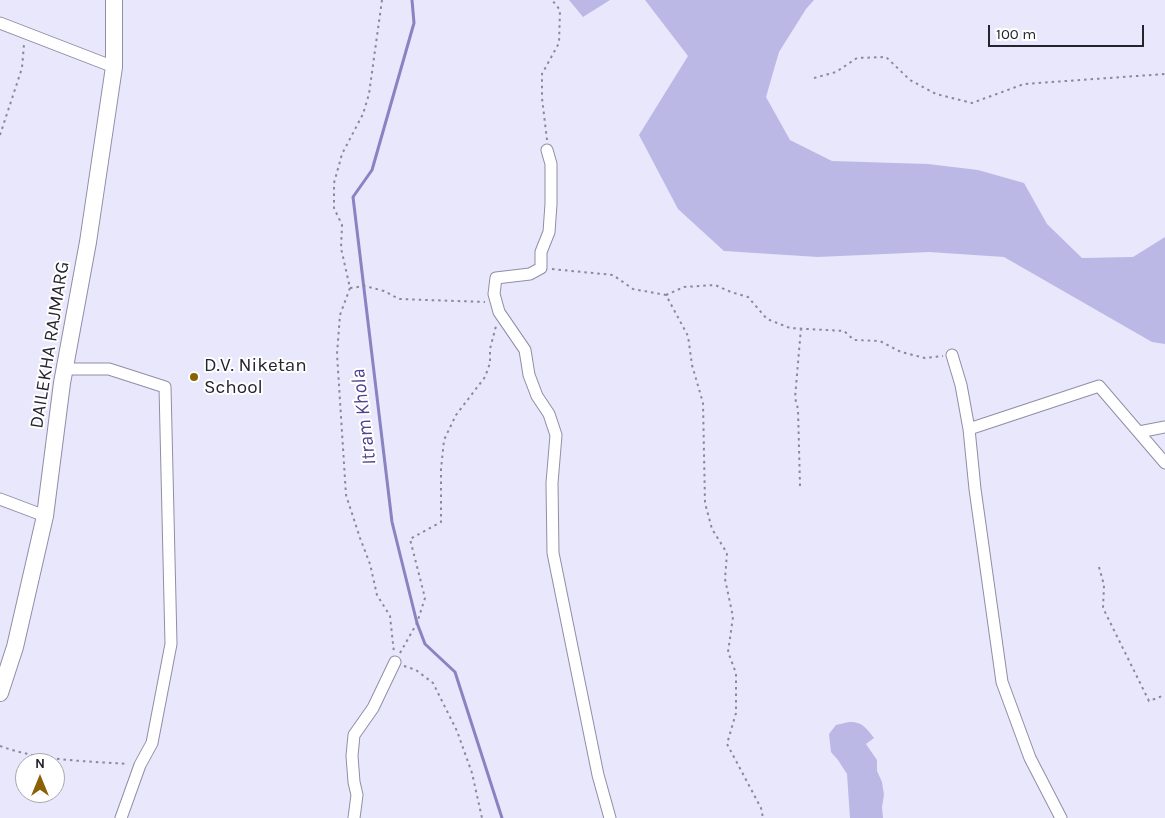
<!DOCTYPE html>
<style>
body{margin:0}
#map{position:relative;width:1165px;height:818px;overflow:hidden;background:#e8e7fc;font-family:Karla,sans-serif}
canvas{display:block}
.north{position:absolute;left:15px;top:753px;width:50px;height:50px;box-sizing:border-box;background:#fff;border:1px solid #a8a7ab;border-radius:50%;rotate:0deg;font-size:14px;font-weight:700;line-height:20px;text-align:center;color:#25242e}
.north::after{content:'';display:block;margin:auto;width:18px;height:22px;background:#8c6105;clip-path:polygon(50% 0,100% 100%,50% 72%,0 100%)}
.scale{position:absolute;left:988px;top:25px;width:156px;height:22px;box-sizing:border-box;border:2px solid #25242e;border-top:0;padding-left:6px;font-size:15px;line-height:18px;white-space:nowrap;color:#25242e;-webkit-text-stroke:4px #fff;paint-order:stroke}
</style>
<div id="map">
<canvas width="1165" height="818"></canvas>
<div class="north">N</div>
<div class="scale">100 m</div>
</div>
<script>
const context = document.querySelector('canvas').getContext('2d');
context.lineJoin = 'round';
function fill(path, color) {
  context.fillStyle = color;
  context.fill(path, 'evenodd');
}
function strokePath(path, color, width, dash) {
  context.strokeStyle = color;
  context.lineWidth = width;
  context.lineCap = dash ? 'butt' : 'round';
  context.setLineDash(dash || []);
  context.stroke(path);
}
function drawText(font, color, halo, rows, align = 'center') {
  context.font = font + ' Karla,sans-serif';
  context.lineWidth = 4;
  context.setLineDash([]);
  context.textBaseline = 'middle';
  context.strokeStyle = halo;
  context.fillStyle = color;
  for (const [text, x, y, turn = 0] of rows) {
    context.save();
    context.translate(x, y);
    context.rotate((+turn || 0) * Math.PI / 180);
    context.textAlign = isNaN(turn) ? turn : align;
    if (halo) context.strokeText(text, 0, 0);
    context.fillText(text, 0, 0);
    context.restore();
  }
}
const green = new Path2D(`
 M 569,0 L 610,0 L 583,17 Z
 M 645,0 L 814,0 L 806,9 L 779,52 L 766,97 L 790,140 L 832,161 L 928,164 L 978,170 L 1024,183 L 1047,224 L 1082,258 L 1133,257 L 1165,237 L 1165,344 L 1152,342 L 1004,257 L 929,252 L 818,257 L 724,251 L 678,209 L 639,135 L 688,56 Z
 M 849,722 C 861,721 867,728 874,738 L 866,744 L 877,760 L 877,771 L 882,782 L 884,795 L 882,807 L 883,818 L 850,818 L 847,774 L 838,760 L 831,752 L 829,734 L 836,725 Z`);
const stream = new Path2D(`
 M 412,0 L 414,23 L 372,170 L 353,197 L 392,522 L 417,623 L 425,644 L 455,672 L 502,818`);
const path = new Path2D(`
 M 382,0 L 369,94 L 363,114 L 342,154 L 334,183 L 334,208 L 342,225 L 341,248 L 350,288 L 340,315 L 337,354 L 346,495 L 360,538 L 370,564 L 377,595 L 390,616 L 394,653
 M 814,78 L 836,72 L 857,58 L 886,57 L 910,80 L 936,94 L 972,103 L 1024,84 L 1165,74
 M 0,135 L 22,68 L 24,44
 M 547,140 L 542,98 L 542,74 L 559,43 L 560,10 L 552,0
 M 552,269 L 613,275 L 633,289 L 666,295 L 688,336 L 692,365 L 703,403 L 705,503 L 712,529 L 727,553 L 725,579 L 733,617 L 728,652 L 736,673 L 736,713 L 727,744 L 761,808 L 763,818
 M 350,288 L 365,286 L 384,291 L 399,299 L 485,302
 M 666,295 L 684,287 L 715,285 L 731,292 L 748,297 L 767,319 L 790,328 L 844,331 L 854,340 L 880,341 L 901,352 L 925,358 L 943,356
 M 800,486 L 798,409 L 795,398 L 801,328
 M 1099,567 L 1104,585 L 1103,608 L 1149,701 L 1165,695
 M 400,653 L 417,623 L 425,598 L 410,539 L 441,522 L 441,469 L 444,440 L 456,415 L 485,377 L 490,363 L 490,349 L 496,326
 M 404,666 L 416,670 L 433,683 L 457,731 L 472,773 L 482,818
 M 0,746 C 41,761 86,761 128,764`);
const minor = new Path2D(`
 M 0,23 L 114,67
 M 547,150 L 551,164 L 551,204 L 549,232 L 541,252 L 541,268 L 530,274 L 496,278 L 494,294 L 499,312 L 525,350 L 529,375 L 537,396 L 549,414 L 556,435 L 552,483 L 553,553 L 598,775 L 610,818
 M 952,355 L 961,385 L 969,429 L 975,489 L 1002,682 L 1030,758 L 1061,818
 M 66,369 L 109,369 L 165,387 L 171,644 L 152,743 L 140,765 L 121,818
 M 969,429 L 1099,386 L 1165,463
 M 1139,432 L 1165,427
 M 0,499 L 45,516
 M 354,818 L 357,795 L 354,782 L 352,756 L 354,735 L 373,708 L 395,662`);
const secondary = new Path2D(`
 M 0,693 L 15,647 L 45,516 L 62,383 L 88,242 L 114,67 L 114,0`);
const markers = [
 [194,377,5,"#8c6105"]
];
const streetNames = [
 ["DAILEKHA RAJMARG",50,345,-81]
];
const poiNames = [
 ["D.V. Niketan",204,366],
 ["School",204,388]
];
const waterNames = [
 ["Itram Khola",364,417,-97]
];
fill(green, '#bbb8e6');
strokePath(stream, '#8983c1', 3);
strokePath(minor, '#908ea6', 13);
strokePath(secondary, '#908ea6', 18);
strokePath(path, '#8a8999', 2, [2.5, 4]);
strokePath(minor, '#fff', 11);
strokePath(secondary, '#fff', 16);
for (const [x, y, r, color] of markers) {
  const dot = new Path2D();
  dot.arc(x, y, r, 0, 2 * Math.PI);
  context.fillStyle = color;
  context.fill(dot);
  strokePath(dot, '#fff', 2);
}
drawText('19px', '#25242e', '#fff', streetNames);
drawText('19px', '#25242e', '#fff', poiNames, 'left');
drawText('italic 20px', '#50428f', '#fff', waterNames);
</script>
